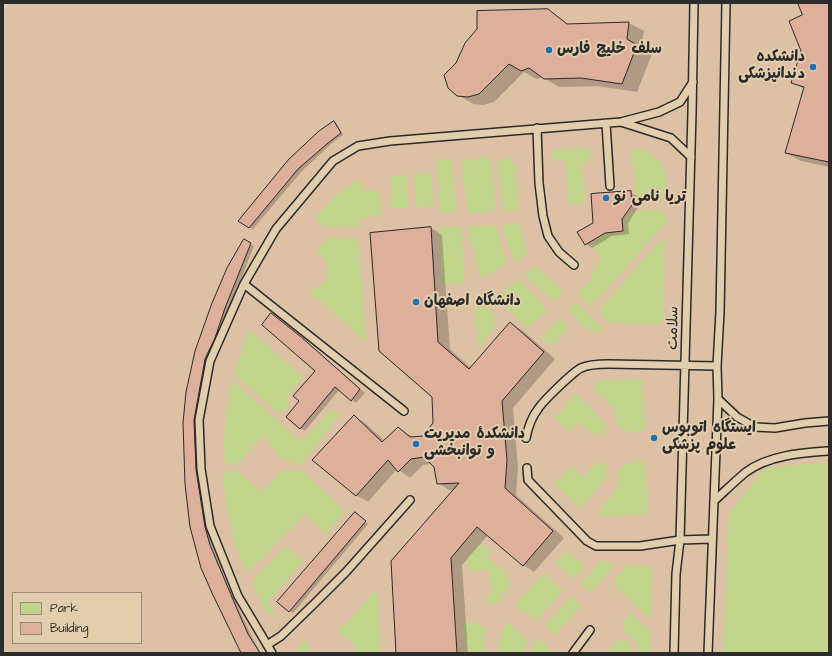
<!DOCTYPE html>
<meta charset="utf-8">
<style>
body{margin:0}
#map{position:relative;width:832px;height:656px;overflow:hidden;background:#e2cdac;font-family:"Architects Daughter",sans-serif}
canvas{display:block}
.frame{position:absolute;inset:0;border:4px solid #2b2b2b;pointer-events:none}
.legend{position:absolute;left:12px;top:592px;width:130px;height:52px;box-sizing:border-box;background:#e2cdac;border:1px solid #998c78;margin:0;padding:5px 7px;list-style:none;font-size:12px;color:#2b2b2b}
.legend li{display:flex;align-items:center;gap:8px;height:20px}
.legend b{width:20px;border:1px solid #998c78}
</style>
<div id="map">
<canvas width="832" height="656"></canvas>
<div class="frame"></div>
<ul class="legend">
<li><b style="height:11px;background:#c1d68c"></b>Park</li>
<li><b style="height:11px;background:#deaf9b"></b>Building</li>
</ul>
</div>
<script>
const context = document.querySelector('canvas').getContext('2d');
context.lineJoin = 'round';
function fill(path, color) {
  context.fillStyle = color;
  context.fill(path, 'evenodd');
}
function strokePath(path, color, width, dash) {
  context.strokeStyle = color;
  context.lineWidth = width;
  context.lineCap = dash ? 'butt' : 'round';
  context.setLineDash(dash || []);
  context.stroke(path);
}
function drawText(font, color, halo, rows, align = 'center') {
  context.font = font + ' "Architects Daughter","Playpen Sans Arabic",sans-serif';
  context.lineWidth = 4;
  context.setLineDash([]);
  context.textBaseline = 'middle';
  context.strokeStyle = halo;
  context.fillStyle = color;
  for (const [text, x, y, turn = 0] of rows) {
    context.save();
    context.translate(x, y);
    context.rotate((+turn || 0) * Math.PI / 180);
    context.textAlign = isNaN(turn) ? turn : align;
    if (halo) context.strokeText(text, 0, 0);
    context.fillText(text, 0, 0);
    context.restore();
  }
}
const built = new Path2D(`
 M 11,3 L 829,3 L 829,653 L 3,653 L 3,11 ZM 13,593 L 141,593 L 141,643 L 13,643 Z`);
const green = new Path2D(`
 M 581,148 L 588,148 L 590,152 L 589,161 L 581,164 L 585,197 L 584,201 L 581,205 L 569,205 L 565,160 L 555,161 L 552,159 L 552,153 L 556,150 Z
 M 641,149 C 666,160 667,173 667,197 L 666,200 L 640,201 L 636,197 L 633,164 L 630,157 L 633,150 Z
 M 488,157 L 491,161 L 495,208 L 493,211 L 471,213 L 467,210 L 462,162 L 464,160 Z
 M 512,158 L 515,168 L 519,210 L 504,211 L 502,208 L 498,159 Z
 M 449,159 L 451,161 L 457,209 L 456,212 L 441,213 L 440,211 L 436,162 L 438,160 Z
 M 431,173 L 434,206 L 416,207 L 414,174 Z
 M 391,176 L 407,176 L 408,208 L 392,208 Z
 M 361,180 L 364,191 L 379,190 L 382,215 L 360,218 L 361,227 L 323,227 L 315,218 C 329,203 341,186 361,180 Z
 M 656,210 L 664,212 L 666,214 L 666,222 L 620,274 L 590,307 L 579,295 L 580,290 L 590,280 L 596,266 L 601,260 L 590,244 L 601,238 L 592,224 L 608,229 L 611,235 L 623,234 L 625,232 L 625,217 L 632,216 L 636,211 Z
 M 519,223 L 527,254 L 517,261 L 515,261 L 507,244 L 503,225 Z
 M 495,225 L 497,227 L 501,246 L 506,261 L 505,264 L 485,277 L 482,277 L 474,261 L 478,259 L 474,247 L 471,247 L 467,230 L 469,226 Z
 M 458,226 L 461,229 L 465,280 L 463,283 L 444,284 L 442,282 L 440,229 L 442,227 Z
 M 328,237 L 356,239 L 358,240 L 366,339 L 365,342 L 309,291 C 327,287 328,275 326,260 L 316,251 Z
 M 663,238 L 665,239 L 663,321 L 660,324 L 610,323 L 603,318 L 601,314 L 602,306 Z
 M 536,266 L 563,291 L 555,301 L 552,300 L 524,275 Z
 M 517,281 L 522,281 L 545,307 L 546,311 L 529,327 L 526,327 L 497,300 L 499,295 Z
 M 478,298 L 495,316 L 492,320 L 495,325 L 478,350 L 474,299 Z
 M 575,301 L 602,329 L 600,333 C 587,334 576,317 568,310 Z
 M 560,319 L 568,326 L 568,328 L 552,346 L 550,346 L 541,337 L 558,320 Z
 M 249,330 L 303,377 L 285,399 L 291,405 L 280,414 L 234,375 Z
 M 639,379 L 642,381 L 645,427 C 637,436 622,433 617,423 C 615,419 616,414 615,410 L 594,389 L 594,383 L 595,381 Z
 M 232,380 L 301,442 L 331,409 L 339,416 L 301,464 L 283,460 L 262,436 L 237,465 L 225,463 C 223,436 226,407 232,380 Z
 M 575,394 L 603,421 L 605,432 L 603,434 L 593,434 L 579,422 L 569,431 L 554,418 Z
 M 630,462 L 642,462 L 645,465 L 648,512 L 646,514 L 602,517 L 601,515 L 600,509 L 618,487 C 617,474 618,468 630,462 Z
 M 829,462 L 829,653 L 723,653 L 729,513 L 765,468 Z
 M 595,463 L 606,463 L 606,478 L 582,506 L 579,507 L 555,485 L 555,483 L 570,468 L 573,468 L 583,477 Z
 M 283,470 L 302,471 L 345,511 L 326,534 L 305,514 L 247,573 L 235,545 L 227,512 L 223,473 L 237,471 L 261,492 Z
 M 480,542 L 492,551 L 487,557 L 509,576 L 508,580 L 510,586 L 497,603 L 487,605 L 488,595 L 491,595 L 489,570 L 469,571 L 466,560 Z
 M 286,546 L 303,561 L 268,602 L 275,614 L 273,616 L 270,616 L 267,614 L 252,582 Z
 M 566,550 L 583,564 L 584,567 L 574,579 L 555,563 Z
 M 607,561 L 613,564 L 610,571 L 590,593 L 581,583 L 600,562 Z
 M 626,566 L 648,566 L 652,569 L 651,616 L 649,618 L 616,587 L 615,578 Z
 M 544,573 L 563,591 L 536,620 L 514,606 Z
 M 373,592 L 377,592 L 380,653 L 356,653 C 355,642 348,637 338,632 Z
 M 571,596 L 581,605 L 555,635 L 545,626 Z
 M 632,613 L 650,631 L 650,653 L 638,653 C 637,643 634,637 625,633 L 623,622 L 630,614 Z
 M 464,623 L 473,623 L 484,626 L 485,653 L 466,653 Z
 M 508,623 L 527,639 L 523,653 L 498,653 C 499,643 500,630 508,623 Z
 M 536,639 L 549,646 L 546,653 L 531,653 L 533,645 Z
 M 625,639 L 629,643 L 632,653 L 626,653 L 618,650 L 617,653 L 607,653 C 612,646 615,640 625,639 Z
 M 303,640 L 311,646 L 307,653 L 296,653 Z`);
const shadow = new Path2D(`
 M 799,3 L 829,3 L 829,167 L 801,161 L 786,153 L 804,89 L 792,82 L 802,51 L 803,16 Z
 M 547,10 L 570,25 L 629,23 L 644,31 L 641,48 L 652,54 L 637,92 L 597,86 L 559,87 L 542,77 L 536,79 L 524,72 L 494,102 L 483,105 L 473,104 L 458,95 Z
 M 334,122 L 337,124 L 343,135 L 331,144 L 302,171 L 253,229 L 249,227 Z
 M 631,193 L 637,196 L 638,208 L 628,223 L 629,234 L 612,236 L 592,248 L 586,244 L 594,224 Z
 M 431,228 L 442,235 L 450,349 L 471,368 L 510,323 L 522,330 L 555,359 L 513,408 L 518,467 L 516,495 L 564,538 L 534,572 L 523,565 L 488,535 L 462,565 L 468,653 L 397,653 L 454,490 L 449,490 L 438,483 L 435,466 L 432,464 L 423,465 L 410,478 L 397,469 L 368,502 L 356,495 L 354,416 L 365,423 L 385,441 L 399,428 L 414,438 L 423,437 L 434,424 Z
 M 244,241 L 254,246 L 208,362 L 197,422 L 208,529 L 213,548 L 228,586 L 252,637 L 261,653 L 242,653 L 186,484 L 187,392 Z
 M 276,317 L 305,340 L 365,393 L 356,403 L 339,390 L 305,431 L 300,428 L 301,401 L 316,370 Z
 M 359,516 L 368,524 L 293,613 L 290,611 L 278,602 Z`);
const building = new Path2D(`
 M 798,3 L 829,3 L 829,162 L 785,153 L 804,87 L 791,83 L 801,51 L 789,21 L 802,15 Z
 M 548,9 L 567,24 L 629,22 L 627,39 L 637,45 L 622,84 L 581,78 L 544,79 L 529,68 L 521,71 L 509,64 L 479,94 L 468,97 L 457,96 L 448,88 L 444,75 L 456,63 L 465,43 L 477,29 L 477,11 Z
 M 334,121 L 341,133 L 328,143 L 298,169 L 249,228 L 238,221 L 289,159 L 319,131 Z
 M 631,191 L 632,205 L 622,219 L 623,231 L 605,233 L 585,245 L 577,232 L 593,223 L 591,194 Z
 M 431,227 L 438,342 L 469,369 L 510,322 L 544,352 L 502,401 L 507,460 L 505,488 L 553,531 L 523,566 L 477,527 L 451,558 L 457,653 L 396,653 L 391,561 L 459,483 L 437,484 L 434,467 L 424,457 L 411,459 L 398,472 L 388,460 L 356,496 L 312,460 L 354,415 L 382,442 L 398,427 L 410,437 L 423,436 L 433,423 L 432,397 L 379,351 L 370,233 Z
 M 244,239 L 251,243 L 225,308 L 215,338 L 205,359 L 194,420 L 196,470 L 205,527 L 210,545 L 237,609 L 248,634 L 260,653 L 241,653 L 212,593 L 201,568 L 190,527 L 185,484 L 183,423 L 186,392 L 195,351 L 212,303 L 227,268 Z
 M 271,313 L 300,336 L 360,389 L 351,401 L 335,387 L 300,429 L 286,417 L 299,401 L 293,396 L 315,371 L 262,325 Z
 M 355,512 L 366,521 L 289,612 L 277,602 Z`);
const lane = new Path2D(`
 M 621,122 L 671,138 L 691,157
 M 606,123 L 610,186
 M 537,128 L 539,183 L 543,216 L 548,236 L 559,252 L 574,265
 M 244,284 L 404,411
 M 718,399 L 737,417 L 755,427 L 775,428 L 805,423 L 829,421
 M 526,438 C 528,428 531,418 538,409 C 543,401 573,372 581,368 C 589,364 600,364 609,364 L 717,366
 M 527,468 L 528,480 L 587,541 L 596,546 L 640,546 L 680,540 L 711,539
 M 714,501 C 725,491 735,481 746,472 C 769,455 801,453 829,451
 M 267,645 L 281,636 L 315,603 L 346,572 L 410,500
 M 272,653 L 238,596 L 210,526 L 201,469 L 199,420 L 210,361 L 244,284 L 276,229 L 333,161 L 358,146 L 390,141 L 621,122 L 659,112 L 680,102 L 693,82
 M 573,653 L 590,630
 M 674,653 L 676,574 L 680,540 L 692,113 L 694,3
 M 708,653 L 718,399 L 717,366 L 720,312 L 726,3`);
const markers = [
 [549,50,4,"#1f6fb2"],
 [813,67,4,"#1f6fb2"],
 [606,198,4,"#1f6fb2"],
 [416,302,4,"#1f6fb2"],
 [654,438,4,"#1f6fb2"],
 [416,444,4,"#1f6fb2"]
];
const poiNames = [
 ["سلف خلیج فارس",557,50],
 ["دانشکده",805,58,"right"],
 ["دندانپزشکی",805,75,"right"],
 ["تریا نامی نو",614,198],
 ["دانشگاه اصفهان",424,302],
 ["ایستگاه اتوبوس",662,429],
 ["علوم پزشکی",662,446],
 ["دانشکدهٔ مدیریت",424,435],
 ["و توانبخشی",424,452]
];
const streetNames = [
 ["سلامت",674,328,-89]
];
fill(built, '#ddc1a5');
fill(green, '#c1d68c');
fill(shadow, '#0003');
fill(building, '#deaf9b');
strokePath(building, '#2b2b2b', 1);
strokePath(lane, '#2b2b2b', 10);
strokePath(lane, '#e2cdac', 7);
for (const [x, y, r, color] of markers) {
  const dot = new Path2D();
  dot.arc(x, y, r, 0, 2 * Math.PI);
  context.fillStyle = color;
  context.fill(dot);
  strokePath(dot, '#e2cdac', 1.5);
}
drawText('bold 15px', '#2b2b2b', '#e2cdac', poiNames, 'left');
drawText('15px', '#2b2b2b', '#e2cdac', streetNames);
</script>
